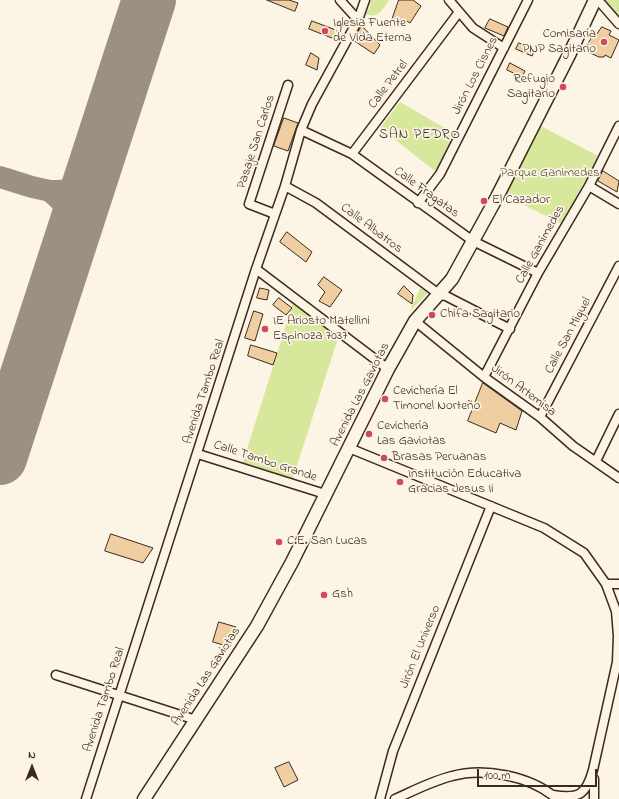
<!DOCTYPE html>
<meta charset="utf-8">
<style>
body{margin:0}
#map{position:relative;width:619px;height:799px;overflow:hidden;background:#fcf5e5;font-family:"Indie Flower",sans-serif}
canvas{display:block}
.north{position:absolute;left:12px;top:747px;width:40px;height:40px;-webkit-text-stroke:3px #fcf5e5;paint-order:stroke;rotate:0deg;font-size:11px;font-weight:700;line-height:16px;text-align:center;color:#3b2a1e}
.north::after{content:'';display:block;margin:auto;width:14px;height:18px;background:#3b2a1e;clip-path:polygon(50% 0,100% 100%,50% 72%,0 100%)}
.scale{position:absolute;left:477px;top:769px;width:120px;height:18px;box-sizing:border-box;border:2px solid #3b2a1e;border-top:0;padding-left:5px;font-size:12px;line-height:14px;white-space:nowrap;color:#3b2a1e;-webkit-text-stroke:3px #fcf5e5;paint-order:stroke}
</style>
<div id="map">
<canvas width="619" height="799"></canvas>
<div class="north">N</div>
<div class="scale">100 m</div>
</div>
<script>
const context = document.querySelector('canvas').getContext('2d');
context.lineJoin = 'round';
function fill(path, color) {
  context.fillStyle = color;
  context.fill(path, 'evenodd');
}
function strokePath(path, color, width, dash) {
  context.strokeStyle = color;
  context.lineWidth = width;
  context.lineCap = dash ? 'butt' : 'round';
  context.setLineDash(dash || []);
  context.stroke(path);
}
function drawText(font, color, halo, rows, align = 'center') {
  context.font = font + ' "Indie Flower",sans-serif';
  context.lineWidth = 3.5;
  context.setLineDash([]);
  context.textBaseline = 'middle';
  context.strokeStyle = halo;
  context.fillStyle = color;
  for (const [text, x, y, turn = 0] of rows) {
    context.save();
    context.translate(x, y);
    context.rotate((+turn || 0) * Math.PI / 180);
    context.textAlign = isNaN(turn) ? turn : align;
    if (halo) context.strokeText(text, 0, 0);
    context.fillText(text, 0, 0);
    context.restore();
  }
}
const green = new Path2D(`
 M 371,0 L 389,0 C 382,10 379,19 365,14 L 370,8 Z
 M 604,0 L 619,0 L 619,17 L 605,1 Z
 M 400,102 L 455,134 L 435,171 L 380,128 Z
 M 537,124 L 598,156 L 562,224 L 502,194 Z
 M 420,288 L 428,293 L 410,311 Z
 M 293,303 L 338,338 L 292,481 L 242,465 Z`);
const taxiway = new Path2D(`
 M 0,177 C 32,186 62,203 91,178
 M 51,192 C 68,206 71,214 72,236`);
const runway = new Path2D(`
 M 0,458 L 149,0`);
const building = new Path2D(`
 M 267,0 L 289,0 L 298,3 L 295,11 Z
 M 399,0 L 413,0 L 421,6 L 410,23 L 407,21 L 404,27 L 392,20 Z
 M 490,19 L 508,27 L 504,36 L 485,28 Z
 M 312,21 L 341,32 L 337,40 L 309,29 Z
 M 362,26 L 380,45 L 374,54 L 353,40 Z
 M 602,27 L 611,31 L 609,35 L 619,40 L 611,58 L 605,55 L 604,57 L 599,57 L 584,50 L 593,35 L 595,36 Z
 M 519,43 L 535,50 L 532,56 L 516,49 Z
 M 311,53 L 319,58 L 317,70 L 306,65 Z
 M 510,63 L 525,71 L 522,77 L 507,70 Z
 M 284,118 L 298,123 L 288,151 L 274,146 Z
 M 603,171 L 619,181 L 617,192 L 598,181 Z
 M 287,232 L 312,252 L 306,262 L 280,242 Z
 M 324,277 L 342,290 L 330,307 L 319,301 L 325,292 L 318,285 Z
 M 404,286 L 413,295 L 412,304 L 398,294 Z
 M 260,288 L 269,290 L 267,300 L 257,298 Z
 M 279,298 L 292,308 L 286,315 L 273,305 Z
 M 254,311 L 263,314 L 255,341 L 245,338 Z
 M 251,345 L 277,353 L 273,365 L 248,356 Z
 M 483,383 L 522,411 L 516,430 L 500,423 L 496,433 L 468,421 Z
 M 111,534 L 153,548 L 143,563 L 105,551 Z
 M 219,622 L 236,627 L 230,647 L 213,642 Z
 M 289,762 L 298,780 L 284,787 L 275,768 Z`);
const street = new Path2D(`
 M 340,0 L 358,20
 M 449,0 L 473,28 L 504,48
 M 598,0 L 619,24
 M 301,130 L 352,154 L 473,241 L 538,273
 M 352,154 L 459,12
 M 285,186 L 316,203 L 440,295 L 446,296 L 510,329
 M 589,186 L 619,204
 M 418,203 L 440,174 L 528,0
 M 275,214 L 249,204 L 288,85
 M 256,269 L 388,369
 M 415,321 L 484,377 L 540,417 L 573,446 L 619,478
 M 484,377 L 538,273 L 589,186 L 619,126
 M 540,417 L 619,266
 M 349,448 L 544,528 L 584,553 L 606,584 L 616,611 L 618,636 L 617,662 L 593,770 C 586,795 579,799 553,795
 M 198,454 L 325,494
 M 596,461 L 619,414
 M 606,584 L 619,584
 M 56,675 L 196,720
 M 594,779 L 594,799
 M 86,799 L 256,269 L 285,186 L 301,130 L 312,104 L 358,20 L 365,0
 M 380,799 L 393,751 L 491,506
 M 395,799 C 413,791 432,781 452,776 C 484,767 530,776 556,798`);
const secondary = new Path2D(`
 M 144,799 L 257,626 L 292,562 L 388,369 L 415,321 L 452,279 L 497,197 L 570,53 L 595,0`);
const markers = [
 [325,31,4,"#d1495b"],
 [604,42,4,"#d1495b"],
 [563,87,4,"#d1495b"],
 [484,201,4,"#d1495b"],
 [432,315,4,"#d1495b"],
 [265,329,4,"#d1495b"],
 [385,399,4,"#d1495b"],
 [369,434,4,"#d1495b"],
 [384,458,4,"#d1495b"],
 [400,482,4,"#d1495b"],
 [279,542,4,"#d1495b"],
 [324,595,4,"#d1495b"]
];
const poiNames = [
 ["Iglesia Fuente",333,24],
 ["de Vida Eterna",333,39],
 ["Comisaría",596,35,"right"],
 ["PNP Sagitario",596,50,"right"],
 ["Refugio",555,80,"right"],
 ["Sagitario",555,95,"right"],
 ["El Cazador",492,201],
 ["Chifa Sagitario",440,315],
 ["IE Ariosto Matellini",273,322],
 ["Espinoza 7037",273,337],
 ["Cevichería El",393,392],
 ["Timonel Norteño",393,407],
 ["Cevichería",377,427],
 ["Las Gaviotas",377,442],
 ["Brasas Peruanas",392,458],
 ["Institución Educativa",408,475],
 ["Gracias Jesus Ii",408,490],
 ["C.E. San Lucas",287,542],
 ["Gsh",332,595]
];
const streetNames = [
 ["Jirón Los Cisnes",476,76,-63],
 ["Calle Petrel",389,85,-53],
 ["Pasaje San Carlos",257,142,-72],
 ["Calle Fragatas",426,193,36],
 ["Calle Albatros",371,229,37],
 ["Calle Ganímedes",541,245,-61],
 ["Calle San Miguel",569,336,-62],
 ["Jirón Artemisa",523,391,37],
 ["Avenida Tambo Real",205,392,-72],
 ["Avenida Las Gaviotas",361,395,-63],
 ["Calle Tambo Grande",265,462,18],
 ["Jirón El Universo",421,647,-68],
 ["Avenida Las Gaviotas",207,677,-57],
 ["Avenida Tambo Real",105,700,-72]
];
const parkNames = [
 ["Parque Ganimedes",550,174]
];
const neighbourhoodNames = [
 ["SAN PEDRO",420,136]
];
fill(green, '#d7e79b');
strokePath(taxiway, '#9c9082', 22);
strokePath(runway, '#9c9082', 54);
fill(building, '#efcfa1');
strokePath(building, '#3b2a1e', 1);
strokePath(street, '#3b2a1e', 11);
strokePath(secondary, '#3b2a1e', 15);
strokePath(street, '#fcf5e5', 8);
strokePath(secondary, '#fcf5e5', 12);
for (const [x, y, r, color] of markers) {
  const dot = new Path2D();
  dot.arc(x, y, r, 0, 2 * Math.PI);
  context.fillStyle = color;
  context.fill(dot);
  strokePath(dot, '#fcf5e5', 1.5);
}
drawText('13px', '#3b2a1e', '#fcf5e5', poiNames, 'left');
drawText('13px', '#3b2a1e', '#fcf5e5', streetNames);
drawText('13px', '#5a5037', '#fcf5e5', parkNames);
context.letterSpacing = '1px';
drawText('14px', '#3b2a1e', '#fcf5e5', neighbourhoodNames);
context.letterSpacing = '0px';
</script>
